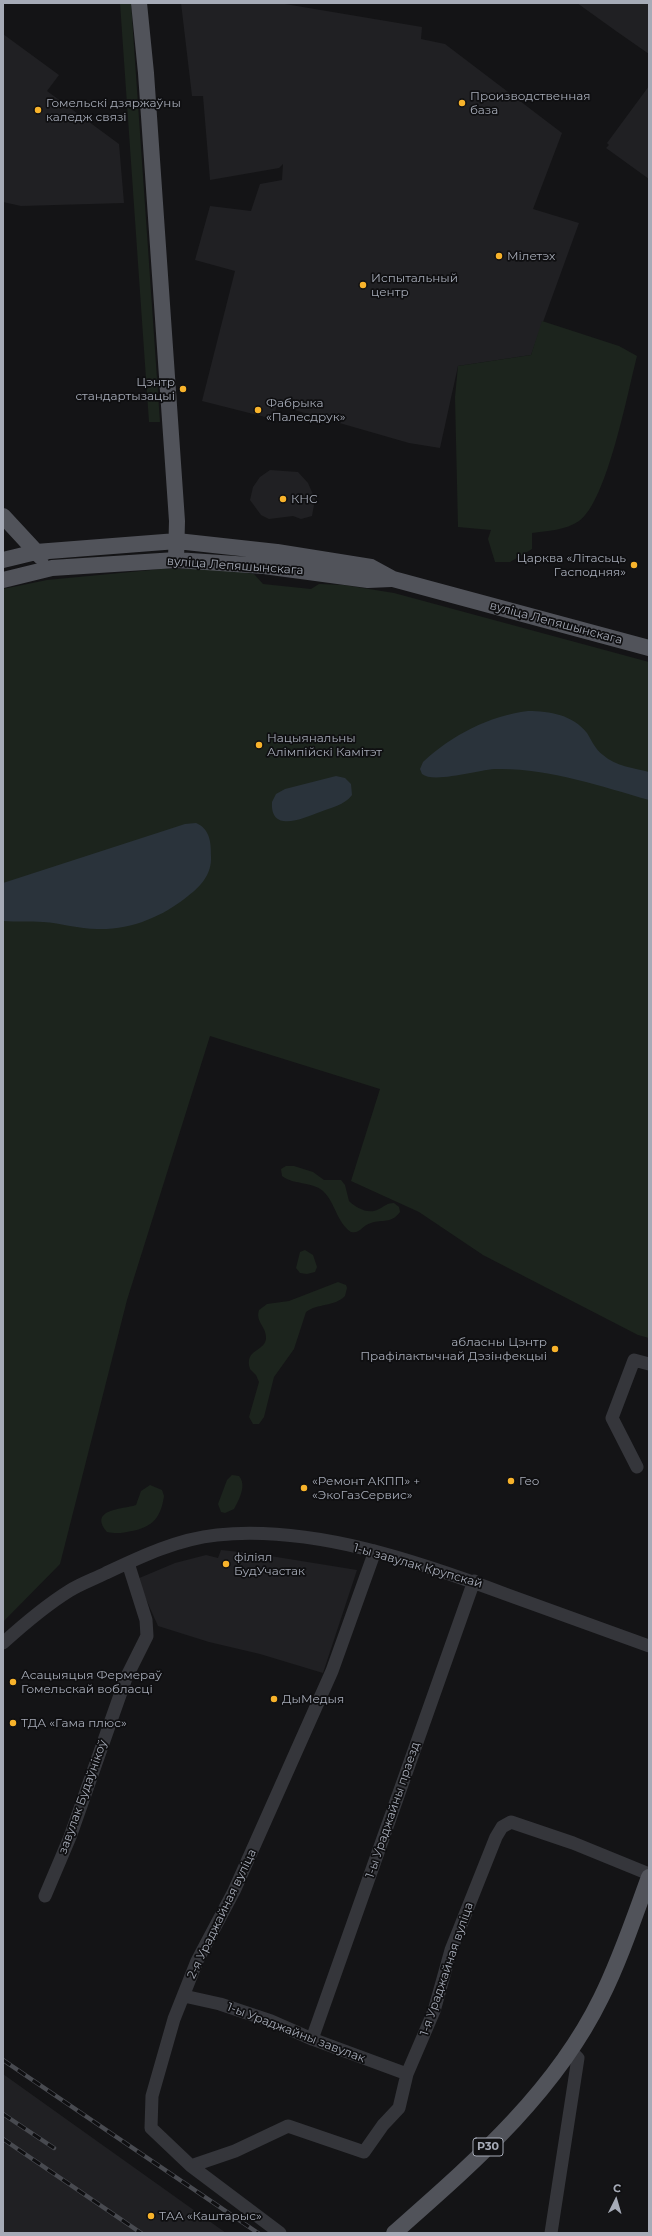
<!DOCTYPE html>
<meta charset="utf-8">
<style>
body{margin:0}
#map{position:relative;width:652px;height:2236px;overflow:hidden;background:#141416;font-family:Montserrat,sans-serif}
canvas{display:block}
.frame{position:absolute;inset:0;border:4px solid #a6abb7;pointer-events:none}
.north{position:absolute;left:596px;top:2180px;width:40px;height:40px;-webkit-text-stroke:3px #0f0f11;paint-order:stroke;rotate:5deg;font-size:11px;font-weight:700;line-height:16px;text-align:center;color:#a6abb7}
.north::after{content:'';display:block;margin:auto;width:14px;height:18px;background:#a6abb7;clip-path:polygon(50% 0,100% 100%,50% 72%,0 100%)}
</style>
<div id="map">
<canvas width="652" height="2236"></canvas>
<div class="frame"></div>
<div class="north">С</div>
</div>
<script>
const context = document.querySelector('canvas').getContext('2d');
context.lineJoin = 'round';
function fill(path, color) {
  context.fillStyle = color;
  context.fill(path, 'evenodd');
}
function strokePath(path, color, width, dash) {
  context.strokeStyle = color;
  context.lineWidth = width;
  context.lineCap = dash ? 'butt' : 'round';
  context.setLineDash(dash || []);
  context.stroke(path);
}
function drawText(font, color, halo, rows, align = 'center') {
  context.font = font + ' Montserrat,sans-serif';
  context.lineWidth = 3.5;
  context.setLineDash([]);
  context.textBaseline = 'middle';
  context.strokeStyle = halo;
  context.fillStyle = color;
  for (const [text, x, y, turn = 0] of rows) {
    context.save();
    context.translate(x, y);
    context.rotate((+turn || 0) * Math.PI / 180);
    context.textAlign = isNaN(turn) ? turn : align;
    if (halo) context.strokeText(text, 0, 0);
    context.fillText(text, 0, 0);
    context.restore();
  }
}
const built = new Path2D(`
 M 181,3 L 279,3 L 422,27 L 421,39 L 445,44 L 562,133 L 533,209 L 579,223 L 531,355 L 458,366 L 440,448 L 409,443 L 277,405 L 273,419 L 202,401 L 235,271 L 195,260 L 210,206 L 251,211 L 260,184 L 282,180 L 283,164 L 279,168 L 210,180 L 203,96 L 192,96 Z
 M 577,3 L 649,3 L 649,54 L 616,31 Z
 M 3,34 L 59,75 L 47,91 L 119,144 L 124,203 L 21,206 L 3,202 Z
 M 649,86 L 649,179 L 606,148 L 609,145 L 607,143 Z
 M 270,470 L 298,472 L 308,483 L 315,499 L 312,516 L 301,519 L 293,516 L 269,519 L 261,515 L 250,500 L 253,487 L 260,477 Z
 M 221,1550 L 258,1554 L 357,1570 L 323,1673 L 260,1654 L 209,1642 L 158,1626 L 137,1579 L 175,1563 L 206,1555 L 218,1558 Z
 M 3,2074 L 66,2119 L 226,2233 L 3,2233 Z`);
const green = new Path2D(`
 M 120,3 L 131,3 L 160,422 L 149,422 Z
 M 542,321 L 619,346 L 637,356 C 628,391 607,502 579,521 C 566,530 547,531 532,533 L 532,549 L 510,562 L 495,562 L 488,539 L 491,530 L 458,527 L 455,397 L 458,366 L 531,355 Z
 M 162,569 L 223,569 L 254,574 L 263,584 L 311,589 L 319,584 L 344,585 L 394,593 L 649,662 L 649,1338 L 638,1335 L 483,1255 L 419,1212 L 351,1181 L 380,1089 L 210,1036 L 127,1300 L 60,1564 L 3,1622 L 3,589 L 47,580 Z
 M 286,1166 L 294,1166 L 313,1172 L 324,1180 L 341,1180 L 345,1185 L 349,1201 C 356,1208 369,1215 379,1209 C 385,1206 387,1203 394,1203 L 399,1207 L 400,1212 C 391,1224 383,1219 371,1223 C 362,1225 361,1234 351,1232 C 337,1223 335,1202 323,1191 C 311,1181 293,1185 282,1176 L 281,1169 Z
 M 305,1250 L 313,1255 L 317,1267 L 315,1272 L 307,1274 L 300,1273 L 296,1268 L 300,1252 Z
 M 338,1282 L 346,1285 L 347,1288 L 345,1296 C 334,1307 318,1303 306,1312 L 294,1349 L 274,1377 L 264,1417 L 259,1424 L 253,1424 L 249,1417 L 259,1382 L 256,1375 L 250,1369 C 244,1349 264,1352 266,1339 C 267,1327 255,1322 259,1310 L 267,1304 L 289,1301 Z
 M 232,1475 L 239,1476 C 247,1485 239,1500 234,1509 L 225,1513 L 221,1512 L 218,1504 L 227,1480 Z
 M 150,1485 L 162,1490 L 164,1496 C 161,1517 153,1527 132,1531 C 123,1533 116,1534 107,1532 C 87,1508 127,1509 136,1505 L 141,1491 Z`);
const water = new Path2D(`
 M 528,711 C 550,711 573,715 587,733 C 592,741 595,749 603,755 C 615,766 634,768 649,772 L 649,800 C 600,786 548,768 497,769 C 480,769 434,784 422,774 L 420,769 L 423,762 C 452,735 489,716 528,711 Z
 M 336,776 L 345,778 L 351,784 L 352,795 C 345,805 330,808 320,812 C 304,818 270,834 272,802 L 276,794 L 285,789 Z
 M 196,823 C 210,829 211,842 211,856 C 212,874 201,886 188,896 C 162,917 131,930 97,929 C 79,929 61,923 43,922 C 30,921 16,922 3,921 L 3,883 L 185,824 Z`);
const minor = new Path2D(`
 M 637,1467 L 612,1418 L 634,1360 L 649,1364
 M 3,1643 C 24,1624 45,1606 69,1591 C 80,1584 94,1579 106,1573 C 142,1556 178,1539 217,1535 C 313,1525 420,1562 508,1595 C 555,1612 602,1629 649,1646
 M 45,1896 L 70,1837 L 126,1678 L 147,1636 L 146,1620 L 128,1563
 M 184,1996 L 220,2004 L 271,2021 L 312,2039 L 407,2074
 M 312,2039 L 474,1581
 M 191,2166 L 235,2151 L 288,2126 L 364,2152 L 383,2125 L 399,2108 L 407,2074 L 434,2011 L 451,1950 L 496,1837 L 502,1827 L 511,1822 L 573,1843 L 649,1874
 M 280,2233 L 191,2166 L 151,2128 L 152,2096 L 174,2019 L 197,1961 L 234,1891 L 332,1671 L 375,1551
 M 551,2233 L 578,2058 L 570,2050`);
const major = new Path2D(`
 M 139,3 L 146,73 L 177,521 L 176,560
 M 3,516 L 41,557
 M 3,560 L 36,552 L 177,541 L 277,552 L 371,567 L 393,579 L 649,648
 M 3,580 L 52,568 L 176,560 L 264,566 L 368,580 L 391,579
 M 394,2233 C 472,2164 554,2094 601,1998 C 620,1960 634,1918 649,1877`);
const rail = new Path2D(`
 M 3,2060 L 258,2233
 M 3,2114 L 54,2148
 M 3,2139 L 141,2233`);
const markers = [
 [462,103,4,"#f8b32b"],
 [38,110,4,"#f8b32b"],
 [499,256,4,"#f8b32b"],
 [363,285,4,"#f8b32b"],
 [183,389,4,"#f8b32b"],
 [258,410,4,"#f8b32b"],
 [283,499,4,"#f8b32b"],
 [634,565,4,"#f8b32b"],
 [259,745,4,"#f8b32b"],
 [555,1349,4,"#f8b32b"],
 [511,1481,4,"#f8b32b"],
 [304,1488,4,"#f8b32b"],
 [226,1564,4,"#f8b32b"],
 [13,1682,4,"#f8b32b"],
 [274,1699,4,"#f8b32b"],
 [13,1723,4,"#f8b32b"],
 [151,2216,4,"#f8b32b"]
];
const shields = [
 [488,2147,30]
];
const shieldNames = [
 ["Р30",488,2147]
];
const poiNames = [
 ["Производственная",470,96],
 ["база",470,110],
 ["Гомельскі дзяржаўны",46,103],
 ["каледж связі",46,117],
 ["Мілетэх",507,256],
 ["Испытальный",371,278],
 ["центр",371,292],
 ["Цэнтр",175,382,"right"],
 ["стандартызацыі",175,396,"right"],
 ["Фабрыка",266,403],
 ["«Палесдрук»",266,417],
 ["КНС",291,499],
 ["Царква «Літасьць",626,558,"right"],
 ["Гасподняя»",626,572,"right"],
 ["Нацыянальны",267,738],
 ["Алімпійскі Камітэт",267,752],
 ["абласны Цэнтр",547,1342,"right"],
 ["Прафілактычнай Дэзінфекцыі",547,1356,"right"],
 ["«Ремонт АКПП» +",312,1481],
 ["«ЭкоГазСервис»",312,1495],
 ["Гео",519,1481],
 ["філіял",234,1557],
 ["БудУчастак",234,1571],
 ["Асацыяцыя Фермераў",21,1675],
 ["Гомельскай вобласці",21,1689],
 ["ДыМедыя",282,1699],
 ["ТДА «Гама плюс»",21,1723],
 ["ТАА «Каштарыс»",159,2216]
];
const streetNames = [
 ["вуліца Лепяшынскага",235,566,4],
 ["вуліца Лепяшынскага",556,623,15],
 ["1-ы завулак Крупскай",418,1566,16],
 ["завулак Будаўнікоў",83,1797,-70],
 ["1-ы Ураджайны праезд",393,1810,-71],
 ["2-я Ураджайная вуліца",222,1914,-64],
 ["1-я Ураджайная вуліца",447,1969,-71],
 ["1-ы Ураджайны завулак",296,2033,21]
];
fill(built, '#202023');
fill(green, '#1c241d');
fill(water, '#2a333b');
strokePath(minor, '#35363b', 13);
strokePath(major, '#51535a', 16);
strokePath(rail, '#484a50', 4.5);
strokePath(rail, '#0f0f11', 3, [9]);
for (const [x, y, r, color] of markers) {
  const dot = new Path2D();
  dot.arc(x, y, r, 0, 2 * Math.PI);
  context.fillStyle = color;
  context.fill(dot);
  strokePath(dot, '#0f0f11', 1.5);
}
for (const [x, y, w] of shields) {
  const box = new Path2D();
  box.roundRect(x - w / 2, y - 9, w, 18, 3);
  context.fillStyle = '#0f0f11';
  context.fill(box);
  strokePath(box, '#a6abb7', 1);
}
drawText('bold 11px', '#a6abb7', null, shieldNames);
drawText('12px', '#a6abb7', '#0f0f11', poiNames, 'left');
drawText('12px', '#a6abb7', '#0f0f11', streetNames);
</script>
